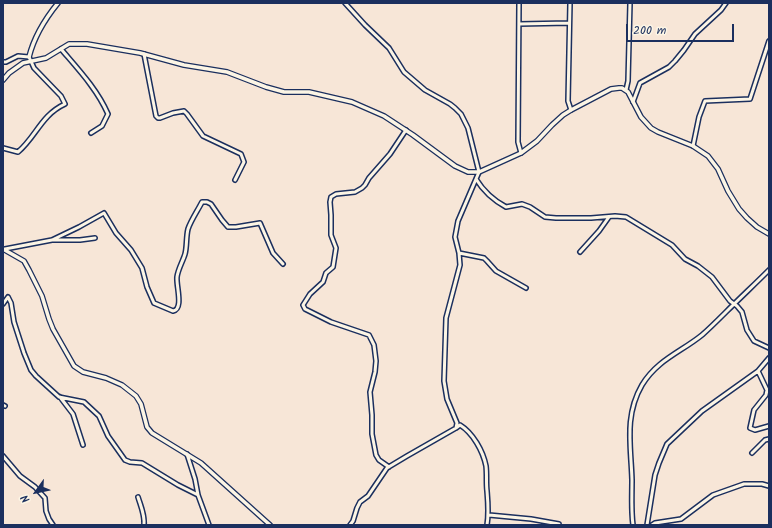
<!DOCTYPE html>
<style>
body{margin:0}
#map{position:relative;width:772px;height:528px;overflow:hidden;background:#f7e6d7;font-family:Kalam,sans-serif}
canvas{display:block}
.frame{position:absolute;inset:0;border:4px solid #1b2f5e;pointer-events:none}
.north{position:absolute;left:16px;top:472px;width:40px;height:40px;-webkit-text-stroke:3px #fcf5e5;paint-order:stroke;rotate:237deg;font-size:11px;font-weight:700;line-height:16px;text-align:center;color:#1b2f5e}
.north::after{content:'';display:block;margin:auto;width:14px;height:18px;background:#1b2f5e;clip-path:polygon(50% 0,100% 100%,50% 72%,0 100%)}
.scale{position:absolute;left:626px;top:24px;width:108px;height:18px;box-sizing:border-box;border:2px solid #1b2f5e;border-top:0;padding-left:5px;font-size:12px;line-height:14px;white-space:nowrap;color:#1b2f5e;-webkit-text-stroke:3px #fcf5e5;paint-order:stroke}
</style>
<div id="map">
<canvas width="772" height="528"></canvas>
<div class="frame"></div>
<div class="north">N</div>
<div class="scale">200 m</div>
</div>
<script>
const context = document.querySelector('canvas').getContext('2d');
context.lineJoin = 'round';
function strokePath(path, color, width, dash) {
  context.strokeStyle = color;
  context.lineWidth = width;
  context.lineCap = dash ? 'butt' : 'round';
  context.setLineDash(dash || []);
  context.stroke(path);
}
const minor = new Path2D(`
 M 345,3 L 365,25 L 389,48 L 404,72 L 425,90 L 450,104 L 455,108 L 461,114 L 468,128 L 479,172 L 476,179 C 484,192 493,200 506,207 L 522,204 L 530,207 L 545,217 L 556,218 L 591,218 L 615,216 L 626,217 L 672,245 L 685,259 L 698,266 L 712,277 L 730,301 L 737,306 L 742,312 L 747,330 L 754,341 L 769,348
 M 519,3 L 518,142 L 521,153
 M 570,3 L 568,101 L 571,110
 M 519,24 L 569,23
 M 61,49 C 78,69 97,89 108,114 L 102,126 L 91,133
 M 144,54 L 156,116 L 158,118 L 160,118 L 173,113 L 184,111 L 187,114 L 203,136 L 241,154 L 244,162 L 235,180
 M 3,62 L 6,62 L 18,56 L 29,57 L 34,68 L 61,96 L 65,104 C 41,115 36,137 18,152 L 3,148
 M 626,90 L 628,81 L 630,3
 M 633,102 L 640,83 L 669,67 L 675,61 L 684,50 L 695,34 L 721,10 L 726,3
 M 693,146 L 699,117 L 705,101 L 750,99 L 769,41
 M 53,240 L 80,240 L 95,238
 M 5,249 L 52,240 L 79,227 L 104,213 L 116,233 L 131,250 L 142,268 L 147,287 L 154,303 L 173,311 C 184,309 176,286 177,277 C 178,269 183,261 185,254 C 187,247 186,237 188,229 C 191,220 198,210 202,202 L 207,202 L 211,204 L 222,220 L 228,227 L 236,227 L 260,223 L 273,253 L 283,264
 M 580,252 L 599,231 L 609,217
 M 459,253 L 484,258 L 487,261 L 496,271 L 526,288
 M 3,304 L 8,297 L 11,303 L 14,322 L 24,353 L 31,370 L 36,376 L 59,397 L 84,402 L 99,416 L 108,436 L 125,460 L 130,462 L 142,463 L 178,485 L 198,495
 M 758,371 L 767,390 L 766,395 L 754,410 L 750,428 L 755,430 L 769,426
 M 60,397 L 73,414 L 83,445
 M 3,405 L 5,406
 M 456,428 L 460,425 C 473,433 483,451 486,466 C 487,474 486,483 487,491 C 488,503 489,513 487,525
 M 752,453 L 765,440 L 769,439
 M 187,454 L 195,479 L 198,495 L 209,525
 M 3,456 L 20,476 L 35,487 L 45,498 L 46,511 L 49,519 L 53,525
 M 389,467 L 379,460 L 376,455 L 372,434 L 372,415 L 370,392 L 375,372 L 376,361 L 374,345 L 369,335 L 331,322 L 305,309 L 303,305 L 310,294 L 323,282 L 326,273 L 333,267 L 336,248 L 331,235 L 331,215 L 330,202 L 331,197 L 336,194 L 355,192 L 362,188 L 365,185 L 369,178 L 390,154 L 406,130
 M 138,497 C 141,507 145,515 144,525
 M 489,515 L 531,519 L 559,524 L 559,525
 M 350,525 L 353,521 L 357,508 L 360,502 L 368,496 L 387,468 L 407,456 L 456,428 L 457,423 L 447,399 L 444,381 L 446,318 L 460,265 L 459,253 L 455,237 L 458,221 L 476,179
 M 633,525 C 631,510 632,495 632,480 C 631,446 624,416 642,385 C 657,360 681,352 702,335 C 710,328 718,320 726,312 C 740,298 755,284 769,270
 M 647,525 L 655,475 L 659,463 L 667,444 L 702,411 L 758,371 L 769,358
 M 652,525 L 655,523 L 681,519 L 713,495 L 744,484 L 762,484 L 769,486`);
const tertiary = new Path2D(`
 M 29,57 C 34,37 45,19 58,3
 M 3,80 L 9,73 L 23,63 L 46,58 L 69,44 L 87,44 L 140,53 L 184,65 L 227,72 L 266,87 L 284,92 L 309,92 L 352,102 L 384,116 L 413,135 L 455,166 L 468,172 L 479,172 L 521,153 L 537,141 L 552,125 L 563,115 L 571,110 L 611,89 L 619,88 L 622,88 L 628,92 L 641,117 L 651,128 L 658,132 L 693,146 L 708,156 L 718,169 L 728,191 L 739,209 L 747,218 L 757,227 L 769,234
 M 3,249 L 24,261 L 29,270 L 42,296 L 49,319 L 53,329 L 74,366 L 83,372 L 106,378 L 122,385 L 136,396 L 141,404 L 147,427 L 152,433 L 201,463 L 270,525`);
strokePath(minor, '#1b2f5e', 6);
strokePath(tertiary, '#1b2f5e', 6);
strokePath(minor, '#fcf5e5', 3);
strokePath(tertiary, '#fcf5e5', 3.5);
</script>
